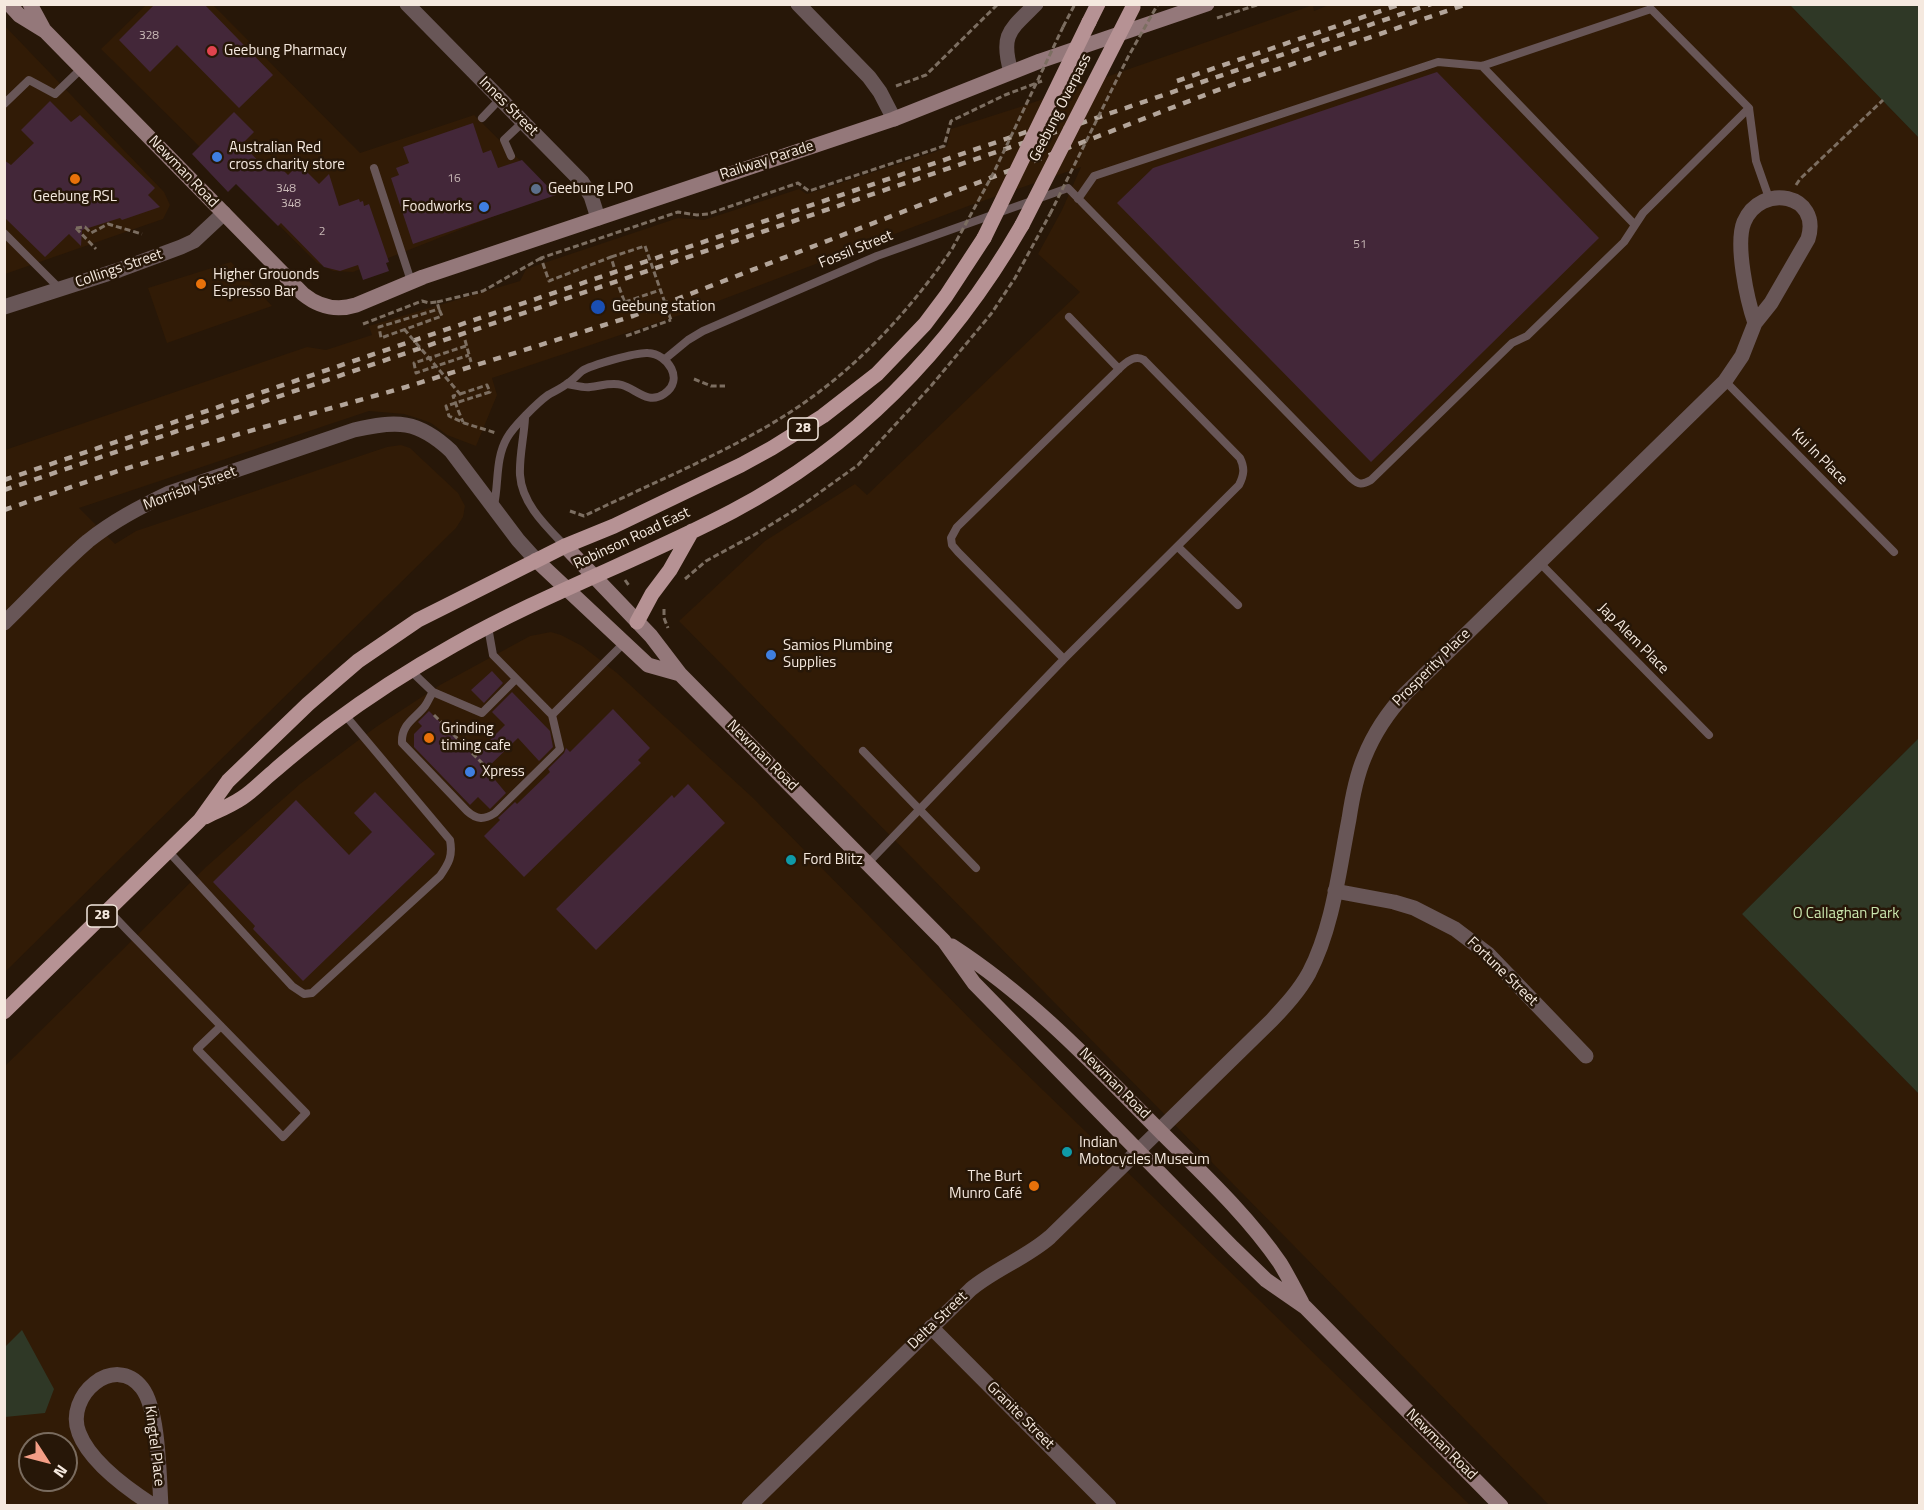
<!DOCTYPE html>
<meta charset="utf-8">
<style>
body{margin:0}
#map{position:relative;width:1924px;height:1510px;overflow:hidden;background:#271708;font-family:"Titillium Web",sans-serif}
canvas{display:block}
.frame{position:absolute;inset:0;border:6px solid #f5e9df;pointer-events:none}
.north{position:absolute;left:18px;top:1432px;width:60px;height:60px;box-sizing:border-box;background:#271708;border:2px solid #796b5e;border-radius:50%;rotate:126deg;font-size:16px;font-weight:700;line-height:24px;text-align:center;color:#f5e9df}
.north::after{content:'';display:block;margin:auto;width:21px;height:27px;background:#f49e86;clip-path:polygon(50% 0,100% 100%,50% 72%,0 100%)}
</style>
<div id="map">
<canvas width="1924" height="1510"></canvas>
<div class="frame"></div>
<div class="north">N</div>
</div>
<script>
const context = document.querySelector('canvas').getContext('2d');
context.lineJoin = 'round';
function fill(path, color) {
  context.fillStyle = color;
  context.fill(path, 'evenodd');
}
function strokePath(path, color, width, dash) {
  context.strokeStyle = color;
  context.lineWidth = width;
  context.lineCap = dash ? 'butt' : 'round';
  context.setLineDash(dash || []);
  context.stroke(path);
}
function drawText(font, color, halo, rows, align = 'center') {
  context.font = font + ' "Titillium Web",sans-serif';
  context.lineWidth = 5;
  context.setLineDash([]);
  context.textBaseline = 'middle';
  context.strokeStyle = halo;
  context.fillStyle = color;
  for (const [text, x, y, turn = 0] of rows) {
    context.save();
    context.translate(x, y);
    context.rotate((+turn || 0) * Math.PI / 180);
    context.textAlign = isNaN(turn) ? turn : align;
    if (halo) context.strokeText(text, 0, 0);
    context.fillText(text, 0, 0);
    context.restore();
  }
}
const built = new Path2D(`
 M 1331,4 L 1790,5 L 1919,138 L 1919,738 L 1742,914 L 1919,1094 L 1919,1505 L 1549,1505 L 679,621 L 765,541 L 855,484 L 867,495 L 1080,292 L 1038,254 L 1062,210 L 1081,167 L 971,205 L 692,311 L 492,378 L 497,395 L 476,446 L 447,435 L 431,423 L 420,419 L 404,414 L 369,411 L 79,508 L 115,544 L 136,531 L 387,447 L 401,445 L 410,448 L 458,493 L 465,506 L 463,517 L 456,528 L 5,972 L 5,450 L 307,347 L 326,350 L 372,335 L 369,326 L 520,281 L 526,269 L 678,218 L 704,220 L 799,189 L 807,194 L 935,152 L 947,146 L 951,129 L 1020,107 L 1313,5 L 1314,11 Z
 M 146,5 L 213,5 L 360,153 L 474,115 L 553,193 L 353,272 L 333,271 L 317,263 L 101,49 Z
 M 4,25 L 164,192 L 170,205 L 163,219 L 5,274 Z
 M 231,262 L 272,306 L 167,343 L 148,288 Z
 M 551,632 L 561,635 L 582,646 L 617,673 L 753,798 L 976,1025 L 1470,1505 L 5,1506 L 5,1066 L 206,867 L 300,784 L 376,727 L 440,685 L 530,636 ZM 30,1444 L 66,1444 L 66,1480 L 30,1480 Z`);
const green = new Path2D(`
 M 1790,5 L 1919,5 L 1919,138 Z
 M 1919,738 L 1919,1094 L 1742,914 Z
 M 22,1330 L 54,1389 L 45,1413 L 5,1417 L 5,1347 Z`);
const building = new Path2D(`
 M 155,4 L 204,4 L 273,75 L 239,108 L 177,45 L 150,72 L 119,40 Z
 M 1437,72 L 1599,238 L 1371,462 L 1117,203 L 1153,168 Z
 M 50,101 L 71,122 L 80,115 L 155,188 L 148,195 L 160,207 L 122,220 L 120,218 L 82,230 L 81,246 L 69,234 L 45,257 L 4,217 L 4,160 L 11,165 L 34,143 L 21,130 Z
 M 234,112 L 254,132 L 242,144 L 264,167 L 272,159 L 288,175 L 299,164 L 319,184 L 329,174 L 339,206 L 359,199 L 360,202 L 363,201 L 364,206 L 369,204 L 389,262 L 386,263 L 389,271 L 363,280 L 358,265 L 340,271 L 324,267 L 281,223 L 278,226 L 236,184 L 228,192 L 192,154 Z
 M 473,123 L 483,153 L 491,150 L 498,168 L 522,160 L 556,195 L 413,244 L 391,178 L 399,175 L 396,168 L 409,163 L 403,147 Z
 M 492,671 L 503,683 L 484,703 L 471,690 Z
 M 512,692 L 550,731 L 553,747 L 539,761 L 518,738 L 486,769 L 506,793 L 490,809 L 478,797 L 470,805 L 414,747 L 414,734 L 422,726 L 418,722 L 429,711 L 474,756 L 505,725 L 492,712 Z
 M 613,709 L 650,748 L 638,760 L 641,763 L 524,877 L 484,836 L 500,820 L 498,818 L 515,802 L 517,804 L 550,772 L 548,769 L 564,753 L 566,748 L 570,752 Z
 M 688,784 L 725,823 L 596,950 L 556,909 L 672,795 L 674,798 Z
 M 375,792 L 435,854 L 303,981 L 253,929 L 255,926 L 213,882 L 296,800 L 349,855 L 372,832 L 354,813 Z`);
const path = new Path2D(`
 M 1217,18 L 1260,4
 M 1063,27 L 1075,4
 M 896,86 L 926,75 L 998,4
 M 1796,185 L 1800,179 L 1883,100
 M 76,228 L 85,227 L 91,233 L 108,224 L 142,234
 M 76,228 L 96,249
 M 611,257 L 645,246
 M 614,267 L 611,257 L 549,281 L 541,258 L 678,212 L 697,215 L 708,214 L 798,183 L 809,191 L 944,146 L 951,121 L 1005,95 L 1042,81
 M 619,287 L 628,311
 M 437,302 L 483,291 L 541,258
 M 625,302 L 660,290
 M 363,324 L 422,301 L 429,303 L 437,302 L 439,309 L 379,327 L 381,338 L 442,316 L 439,309
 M 626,336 L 671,320
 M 465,340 L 471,362
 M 466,346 L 414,363 L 416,373 L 469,355
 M 694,379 L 711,386 L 725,386
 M 460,394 L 487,385 L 490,392 L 446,406 L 449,416 L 464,423 L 496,433
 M 458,410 L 463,422
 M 570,511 L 584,516 C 652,483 729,452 792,411 C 856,369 909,312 952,249
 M 685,579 L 706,561 L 754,535 L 798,508 L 858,465 L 931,386 L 991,314 L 1015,278 L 1050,214
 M 625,580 L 630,587
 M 664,609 L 664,618 L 668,628
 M 434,715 L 497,778`);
const lane = new Path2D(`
 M 1482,66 L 1635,225
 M 4,104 L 29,80 L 55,94 L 81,69
 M 482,118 L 500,99
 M 511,156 L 504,140 L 523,122
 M 374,168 L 411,281
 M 1078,199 L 1094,176 L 1438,62 L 1482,66 L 1651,9 L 1749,108 L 1756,161 L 1769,198
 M 4,233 L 60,289
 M 1069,317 L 1119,369
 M 665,359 L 688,340 L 703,331 L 877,256 L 1068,188 L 1351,478 C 1359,485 1362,485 1371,480 L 1512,343 L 1527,336 L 1624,242 L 1643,213 L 1749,108
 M 1725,381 L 1894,552
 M 525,418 C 524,437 519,457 520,475 C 522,504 546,526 565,546
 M 494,505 C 499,483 495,459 507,438 C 513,427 537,403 548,395 C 555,391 562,388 568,383 C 573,380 577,375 582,371 C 591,365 637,352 648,353 C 668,354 685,380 664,394 C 648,405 636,389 622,385 C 611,382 601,386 590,387 C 583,388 574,385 567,384
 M 1178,547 L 1238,605
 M 1539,562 L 1709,735
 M 411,671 L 433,692 L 482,713 L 516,679
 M 433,692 C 430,696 428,702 425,706 C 415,719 401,724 402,743 L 467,811 C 477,820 484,820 495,813 L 560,749 L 552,715 L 493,655 L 488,627
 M 552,715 L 624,643
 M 863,751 L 976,868
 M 168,851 L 292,986 L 304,994 L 312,993 L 440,876 C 449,863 453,856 450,840 L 345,715
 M 868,863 L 1064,659 L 1239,485 C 1244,475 1245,468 1240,458 L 1144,360 C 1136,355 1129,360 1122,366 L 957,527 L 951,538 L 952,545 L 958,552 L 1064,659
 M 108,910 L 128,931 L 306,1113 L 283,1137 L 197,1049 L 221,1026`);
const street = new Path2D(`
 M 407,4 L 582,182 L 591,196 L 598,218
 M 798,4 L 869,77 L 880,92 L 894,119
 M 1011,72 C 1000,34 1010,30 1036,4
 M 4,307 L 119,270 L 181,247 L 194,241 L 224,213
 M 4,623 C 32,596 59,566 88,541 C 113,521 140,507 169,493 L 354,430 C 397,420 418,420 451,451 L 518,540 L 536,560
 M 1335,891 L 1394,902 L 1414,908 L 1455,929 L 1488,954 L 1586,1056
 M 931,1327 L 1109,1506
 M 154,1506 C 129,1490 90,1462 79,1433 C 64,1396 115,1352 142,1388 C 159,1410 159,1477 161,1506
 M 749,1506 L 971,1289 C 995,1269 1026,1258 1050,1237 L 1272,1020 C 1286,1005 1299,991 1309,973 C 1333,927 1339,870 1349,819 C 1352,799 1356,777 1364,758 C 1374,733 1388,712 1406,693 L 1725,381 L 1742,356 L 1755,323 L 1771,303 L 1808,239 C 1822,194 1761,182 1744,222 C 1735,244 1747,300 1755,323`);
const secondary = new Path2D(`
 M 9,4 L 19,15 L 45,31 L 303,294 C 319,307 337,311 356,305 L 423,277 L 894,119 L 1040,61 L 1207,4
 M 30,4 L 43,28
 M 565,546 L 651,636 L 680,674 L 944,941 L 974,983 L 1233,1248 L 1266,1280 L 1305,1307 L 1501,1506
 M 536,560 L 648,665 L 680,674
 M 952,946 C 1026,994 1085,1055 1147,1118 C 1193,1165 1243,1209 1280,1263 C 1288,1276 1295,1290 1302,1303`);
const primary = new Path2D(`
 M 1089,22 L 1098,4
 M 637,622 L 652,594 L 670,570 L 692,531
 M 205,817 C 217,811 230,806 242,798 C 253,791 263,780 273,772 C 291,756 310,741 329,726 C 369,696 411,669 454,645 C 544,594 642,559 733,511 C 858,445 952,346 1022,225
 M 4,1012 L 200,820 L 228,781 L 308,704 L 358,661 L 418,620 L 446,606 L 565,546 L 614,526 L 741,465 L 772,448 L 823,416 L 877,374 L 925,324 L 946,296 L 984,238`);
const rail = new Path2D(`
 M 1177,81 L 1401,4
 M 4,480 L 1038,128
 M 4,490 L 1431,4
 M 4,510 L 118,471 L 239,434 L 406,387 L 633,316 L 1223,88 L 1467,4`);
const pathBridge = new Path2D(`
 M 1050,214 L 1128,57 L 1158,4
 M 645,246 L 671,320
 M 952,249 L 994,172 L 1063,27
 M 404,329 L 460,394 L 453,396 L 458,410`);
const primaryBridge = new Path2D(`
 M 1022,225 L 1133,7
 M 984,238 L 1089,22`);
const markers = [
 [212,51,6,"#e0444e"],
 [217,157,6,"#3f7fe0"],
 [75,179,6,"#e8710a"],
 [536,189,6,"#5c6f8a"],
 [484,207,6,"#3f7fe0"],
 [201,284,6,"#e8710a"],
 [598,307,8,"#1a4fb4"],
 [771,655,6,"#3f7fe0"],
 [429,738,6,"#e8710a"],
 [470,772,6,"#3f7fe0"],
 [791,860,6,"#0f9aa8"],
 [1067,1152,6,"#0f9aa8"],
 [1034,1186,6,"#e8710a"]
];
const numberNames = [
 ["328",149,36],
 ["16",454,179],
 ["348",286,189],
 ["348",291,204],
 ["2",322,232],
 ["51",1360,245]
];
const shields = [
 [803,429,30],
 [102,916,30]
];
const shieldNames = [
 ["28",803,429],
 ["28",102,916]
];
const poiNames = [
 ["Geebung Pharmacy",224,51],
 ["Australian Red",229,148],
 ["cross charity store",229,165],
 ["Geebung LPO",548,189],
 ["Geebung RSL",75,197,"center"],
 ["Foodworks",472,207,"right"],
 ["Higher Grouonds",213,275],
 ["Espresso Bar",213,292],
 ["Geebung station",612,307],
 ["Samios Plumbing",783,646],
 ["Supplies",783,663],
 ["Grinding",441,729],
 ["timing cafe",441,746],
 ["Xpress",482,772],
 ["Ford Blitz",803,860],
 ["Indian",1079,1143],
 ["Motocycles Museum",1079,1160],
 ["The Burt",1022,1177,"right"],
 ["Munro Café",1022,1194,"right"]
];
const streetNames = [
 ["Innes Street",508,107,45],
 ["Geebung Overpass",1061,108,-63],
 ["Railway Parade",767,161,-18],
 ["Newman Road",183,172,46],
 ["Fossil Street",856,250,-22],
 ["Collings Street",119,269,-19],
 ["Kui In Place",1819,457,45],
 ["Morrisby Street",190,489,-21],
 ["Robinson Road East",632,539,-25],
 ["Jap Alem Place",1633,639,45],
 ["Prosperity Place",1432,668,-45],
 ["Newman Road",762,756,45],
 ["Fortune Street",1502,972,44],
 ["Newman Road",1114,1084,45],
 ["Delta Street",938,1321,-44],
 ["Granite Street",1020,1416,45],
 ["Newman Road",1441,1445,45],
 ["Kingtel Place",154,1446,83]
];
const parkNames = [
 ["O Callaghan Park",1846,914]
];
fill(built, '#311b06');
fill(green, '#2f3826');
fill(building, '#432739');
strokePath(path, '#7c6e61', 3, [6, 3]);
strokePath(lane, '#685657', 8);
strokePath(street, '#685657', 15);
strokePath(secondary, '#94787a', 15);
strokePath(primary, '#b69294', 15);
strokePath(rail, '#b3a59a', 4.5, [8, 8]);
strokePath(pathBridge, '#7c6e61', 3, [6, 3]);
strokePath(primaryBridge, '#b69294', 15);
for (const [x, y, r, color] of markers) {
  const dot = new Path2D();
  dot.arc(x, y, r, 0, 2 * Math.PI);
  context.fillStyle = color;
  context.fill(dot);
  strokePath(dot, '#271708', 2);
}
drawText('12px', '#c8b8b6', null, numberNames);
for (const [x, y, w] of shields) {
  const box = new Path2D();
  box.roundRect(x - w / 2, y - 11, w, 22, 4.5);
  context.fillStyle = '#271708';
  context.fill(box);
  strokePath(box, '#f5e9df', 1.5);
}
drawText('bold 14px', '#f5e9df', null, shieldNames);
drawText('15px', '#f5e9df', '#271708', poiNames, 'left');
drawText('15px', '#f5e9df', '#271708', streetNames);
drawText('15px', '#cae6ae', '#271708', parkNames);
</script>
